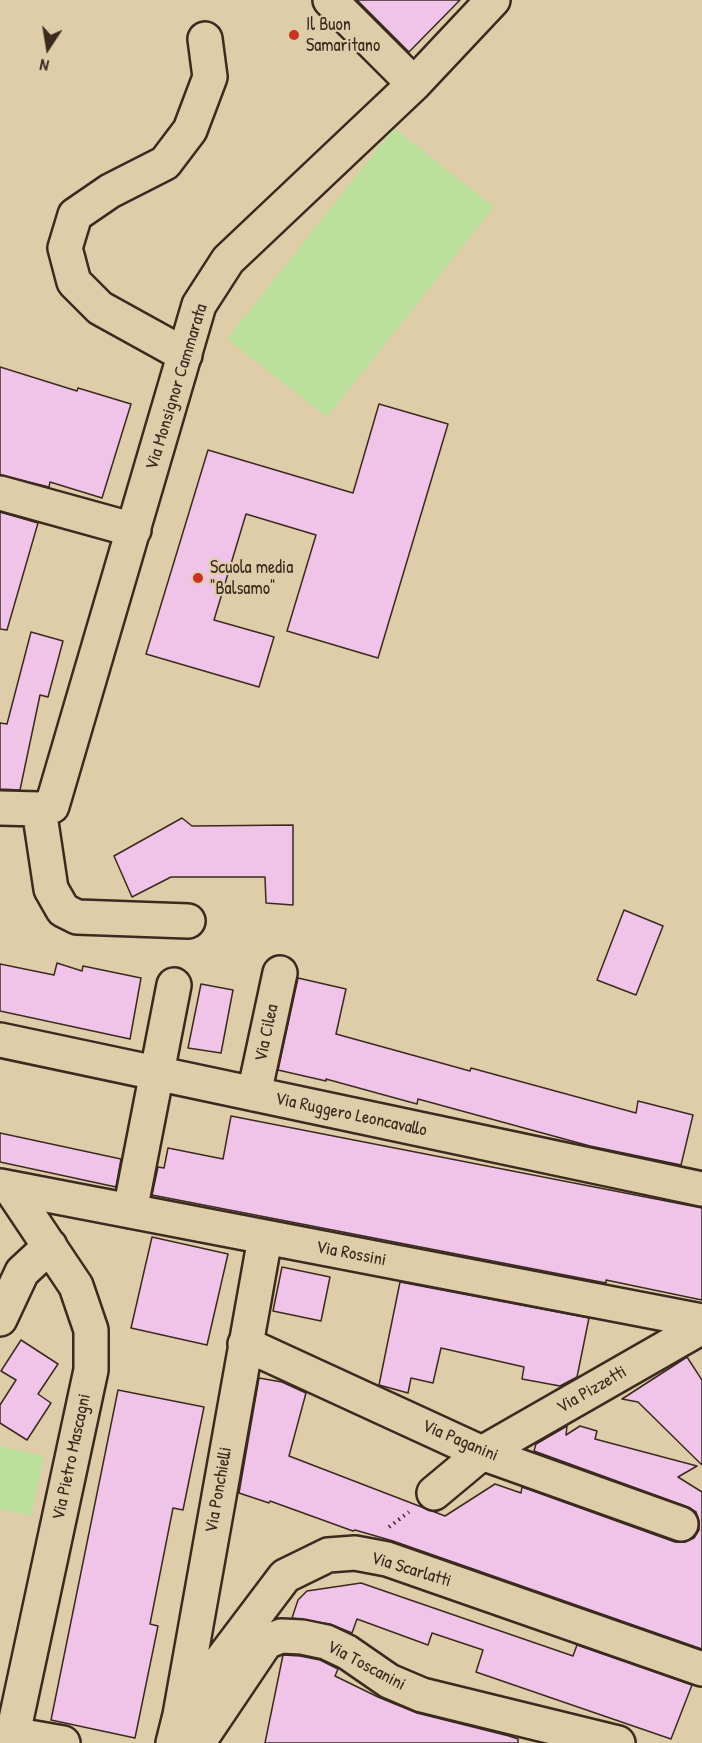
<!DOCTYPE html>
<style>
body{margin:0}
#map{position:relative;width:702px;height:1743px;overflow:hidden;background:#dfcdaa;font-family:"Patrick Hand",sans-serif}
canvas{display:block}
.north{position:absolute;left:18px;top:18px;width:60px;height:60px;-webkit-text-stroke:4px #dfcdaa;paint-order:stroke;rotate:192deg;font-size:16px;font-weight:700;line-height:24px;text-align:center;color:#3b2a1e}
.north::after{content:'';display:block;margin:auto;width:21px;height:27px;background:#3b2a1e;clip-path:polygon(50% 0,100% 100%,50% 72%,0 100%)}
</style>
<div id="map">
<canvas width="702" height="1743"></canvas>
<div class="north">N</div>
</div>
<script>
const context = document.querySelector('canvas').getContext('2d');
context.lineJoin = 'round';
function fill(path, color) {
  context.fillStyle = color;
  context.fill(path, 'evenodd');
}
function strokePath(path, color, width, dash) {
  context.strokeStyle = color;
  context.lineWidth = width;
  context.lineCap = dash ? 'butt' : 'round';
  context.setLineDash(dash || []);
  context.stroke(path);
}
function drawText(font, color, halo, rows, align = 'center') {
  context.font = font + ' "Patrick Hand",sans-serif';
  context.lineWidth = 4.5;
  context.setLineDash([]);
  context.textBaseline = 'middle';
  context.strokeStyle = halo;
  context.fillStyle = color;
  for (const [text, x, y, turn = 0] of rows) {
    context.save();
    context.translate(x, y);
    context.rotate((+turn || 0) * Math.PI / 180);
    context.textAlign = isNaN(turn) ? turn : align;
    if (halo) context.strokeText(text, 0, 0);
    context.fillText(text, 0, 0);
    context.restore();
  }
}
const green = new Path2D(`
 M 394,128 L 494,207 L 327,417 L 227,339 Z
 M 0,1446 L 44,1456 L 31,1516 L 0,1509 Z`);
const building = new Path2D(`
 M 357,0 L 460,0 L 409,52 Z
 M 0,367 L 77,391 L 78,388 L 131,404 L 102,498 L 50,482 L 49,487 L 0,475 Z
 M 379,404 L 448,424 L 378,658 L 287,631 L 316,535 L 246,514 L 214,620 L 274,637 L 259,687 L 146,654 L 208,450 L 353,493 Z
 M 0,512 L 38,523 L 7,630 L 0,629 Z
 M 31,632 L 63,641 L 48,697 L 40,695 L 20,790 L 0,789 L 0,723 L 7,724 Z
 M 182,818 L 192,826 L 293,825 L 293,905 L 266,903 L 265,877 L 171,877 L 132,897 L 114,856 Z
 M 624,910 L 663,926 L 636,995 L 597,980 Z
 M 57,963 L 82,971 L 83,966 L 141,978 L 130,1039 L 0,1011 L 0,964 L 54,975 Z
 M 298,978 L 346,989 L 336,1034 L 470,1071 L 471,1068 L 636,1113 L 638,1101 L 693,1115 L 681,1165 L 590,1146 L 418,1099 L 417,1104 L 326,1079 L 326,1081 L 278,1070 Z
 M 201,984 L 233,990 L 221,1053 L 188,1048 Z
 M 231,1116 L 702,1208 L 702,1300 L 606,1280 L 606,1283 L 152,1195 L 158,1167 L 164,1168 L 168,1148 L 223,1159 Z
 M 0,1133 L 121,1159 L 116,1187 L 0,1162 Z
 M 152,1237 L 228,1254 L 207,1345 L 131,1328 Z
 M 282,1267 L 330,1277 L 321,1321 L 273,1311 Z
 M 400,1282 L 589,1318 L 577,1377 L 560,1386 L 522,1379 L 524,1367 L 441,1348 L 433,1383 L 411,1378 L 408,1393 L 379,1385 Z
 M 21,1340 L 58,1364 L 38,1394 L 51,1403 L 27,1440 L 0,1423 L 0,1405 L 16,1380 L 1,1371 Z
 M 687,1357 L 702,1380 L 702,1465 L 638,1402 L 622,1399 Z
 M 259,1378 L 282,1382 L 306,1393 L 289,1456 L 445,1516 L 495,1484 L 521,1493 L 522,1487 L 675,1542 L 685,1542 L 694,1538 L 699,1530 L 699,1521 L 696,1512 L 688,1507 L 534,1451 L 536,1444 L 567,1426 L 566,1435 L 580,1426 L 597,1431 L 595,1439 L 697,1466 L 678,1477 L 702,1492 L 702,1649 L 393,1541 L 355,1530 L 353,1531 L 270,1501 L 269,1503 L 239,1493 Z
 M 118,1390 L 204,1407 L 183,1510 L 173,1508 L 150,1624 L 158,1626 L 135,1738 L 51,1720 Z
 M 361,1583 L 573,1656 L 577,1645 L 692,1685 L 671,1739 L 476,1672 L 483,1650 L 432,1633 L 428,1645 L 357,1619 L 352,1633 L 330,1624 L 292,1618 L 298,1600 L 307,1591 Z
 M 283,1655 L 300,1656 L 320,1660 L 338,1669 L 335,1676 L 378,1697 L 417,1713 L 509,1736 L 518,1739 L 518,1743 L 265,1743 Z`);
const path = new Path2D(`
 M 389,1527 L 409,1512`);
const minor = new Path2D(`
 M 330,0 L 414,84
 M 185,355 L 100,308 L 74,282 L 65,248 L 75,215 L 110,191 L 165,163 L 190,130 L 210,77 L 205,39
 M 0,493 L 134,530
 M 0,808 L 39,809 L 52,806 L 199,305 L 228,260 L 414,84 L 493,0
 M 39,809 L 51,889 L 63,910 L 77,917 L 188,921
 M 0,1040 L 702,1189
 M 254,1094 L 280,973
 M 0,1186 L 702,1321
 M 130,1211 L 174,985
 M 0,1319 L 22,1272 L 50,1246
 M 245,1344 L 482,1453 L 681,1524
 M 434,1493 L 482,1453 L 702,1327
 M 180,1715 L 285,1576 L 328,1555 L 355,1553 L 387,1559 L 702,1669
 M 0,1732 L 63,1743
 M 11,1743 L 91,1370 L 91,1330 L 76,1286 L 11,1189
 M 173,1743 L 180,1715 L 265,1238
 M 198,1743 L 266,1642 L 281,1636 L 302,1637 L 326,1642 L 347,1652 L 389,1681 L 422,1695 L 618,1743`);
const markers = [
 [294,35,6,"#c8321e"],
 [198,578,6,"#c8321e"]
];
const poiNames = [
 ["Il Buon",306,25],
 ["Samaritano",306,46],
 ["Scuola media",210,568],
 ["\"Balsamo\"",210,589]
];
const streetNames = [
 ["Via Monsignor Cammarata",177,387,-73],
 ["Via Cilea",267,1033,-78],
 ["Via Ruggero Leoncavallo",351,1115,12],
 ["Via Rossini",351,1254,11],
 ["Via Pizzetti",592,1390,-30],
 ["Via Paganini",460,1441,23],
 ["Via Pietro Mascagni",72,1457,-78],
 ["Via Ponchielli",219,1490,-80],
 ["Via Scarlatti",411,1570,17],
 ["Via Toscanini",366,1666,28]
];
fill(green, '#bae09c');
fill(building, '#f0c3e8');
strokePath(building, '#3b2a1e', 1.5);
strokePath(minor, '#3b2a1e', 38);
strokePath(path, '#3b2a1e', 4, [1.5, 4.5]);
strokePath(minor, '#dfcdaa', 33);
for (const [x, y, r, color] of markers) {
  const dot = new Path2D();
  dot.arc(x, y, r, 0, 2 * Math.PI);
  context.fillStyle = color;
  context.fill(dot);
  strokePath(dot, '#dfcdaa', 2);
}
drawText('18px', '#3b2a1e', '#dfcdaa', poiNames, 'left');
drawText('18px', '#3b2a1e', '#dfcdaa', streetNames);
</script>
